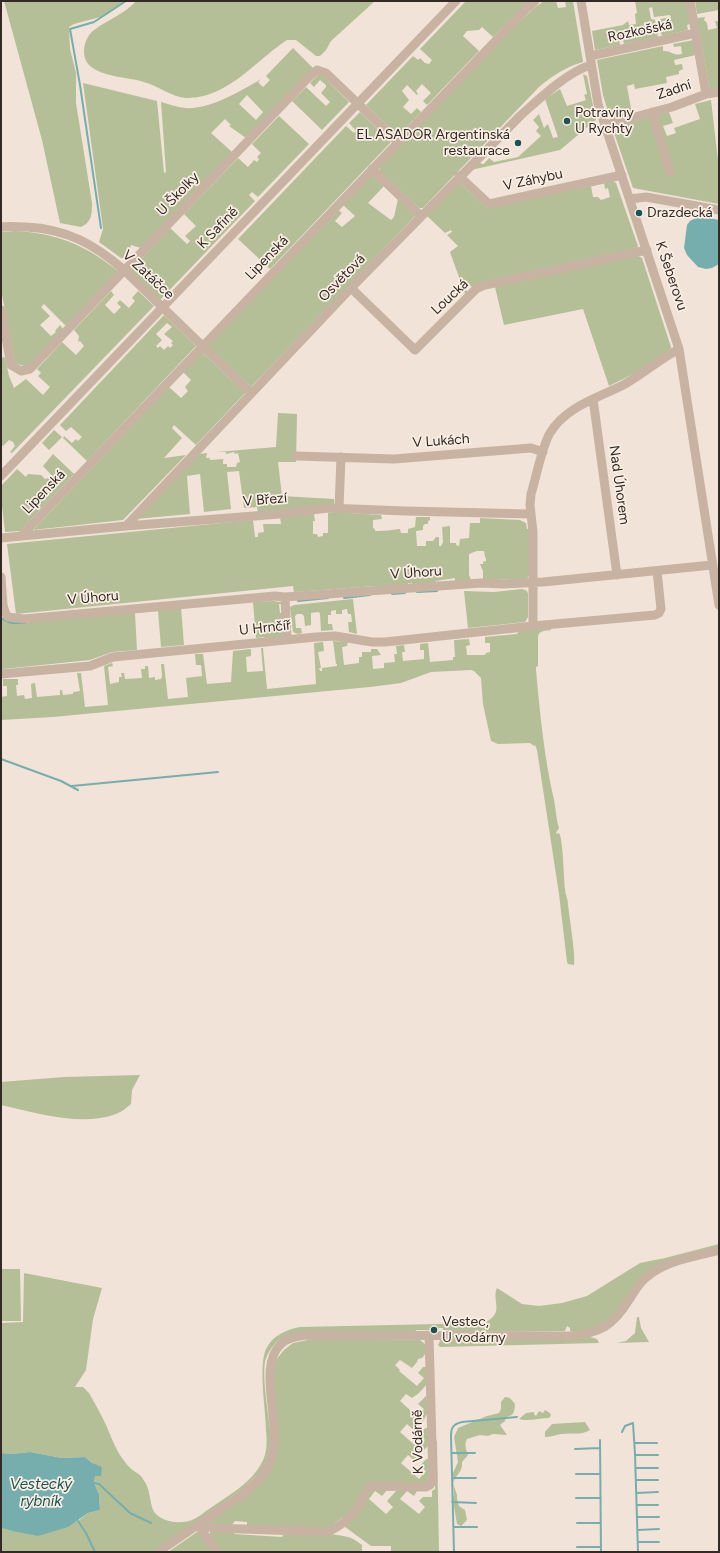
<!DOCTYPE html>
<meta charset="utf-8">
<style>
body{margin:0}
#map{position:relative;width:720px;height:1553px;overflow:hidden;background:#f1e3d7;font-family:Figtree,sans-serif}
canvas{display:block}
.frame{position:absolute;inset:0;border:2px solid #332925;pointer-events:none}
</style>
<div id="map">
<canvas width="720" height="1553"></canvas>
<div class="frame"></div>
</div>
<script>
const context = document.querySelector('canvas').getContext('2d');
context.lineJoin = 'round';
function fill(path, color) {
  context.fillStyle = color;
  context.fill(path, 'evenodd');
}
function strokePath(path, color, width, dash) {
  context.strokeStyle = color;
  context.lineWidth = width;
  context.lineCap = dash ? 'butt' : 'round';
  context.setLineDash(dash || []);
  context.stroke(path);
}
function drawText(font, color, halo, rows, align = 'center') {
  context.font = font + ' Figtree,sans-serif';
  context.lineWidth = 3.5;
  context.setLineDash([]);
  context.textBaseline = 'middle';
  context.strokeStyle = halo;
  context.fillStyle = color;
  for (const [text, x, y, turn = 0] of rows) {
    context.save();
    context.translate(x, y);
    context.rotate((+turn || 0) * Math.PI / 180);
    context.textAlign = isNaN(turn) ? turn : align;
    if (halo) context.strokeText(text, 0, 0);
    context.fillText(text, 0, 0);
    context.restore();
  }
}
const green = new Path2D(`
 M 4,1 L 125,1 L 104,16 L 74,24 L 69,27 L 70,49 L 76,73 L 76,103 L 92,203 C 92,214 92,222 81,227 L 60,223 L 42,140 Z
 M 136,1 L 375,1 L 331,41 L 326,50 L 320,56 L 316,56 L 296,40 L 287,40 C 261,57 237,86 207,95 C 201,97 193,98 186,98 C 172,97 158,86 144,82 C 128,77 101,77 89,65 C 82,58 83,45 88,37 C 94,25 124,16 136,1 Z
 M 466,1 L 529,1 L 493,37 L 482,27 L 479,30 L 467,31 L 463,36 L 479,51 L 427,105 L 423,101 L 431,93 L 422,84 L 416,91 L 418,94 L 417,95 L 407,85 L 402,91 L 409,100 L 403,107 L 411,114 L 417,108 L 421,112 L 398,136 L 366,105 L 413,56 L 418,60 L 420,58 L 425,63 L 429,64 L 432,60 L 420,49 Z
 M 544,1 L 556,1 L 558,8 L 566,7 L 565,1 L 573,1 L 583,62 C 566,67 553,75 539,87 L 423,208 L 419,208 L 380,171 L 379,167 L 513,28 L 534,8 Z
 M 635,1 L 686,1 L 690,24 L 687,25 L 688,30 L 662,36 L 661,32 L 663,32 L 660,19 L 671,17 L 670,15 L 654,17 L 652,7 L 649,8 L 651,19 L 655,20 L 658,37 L 624,44 L 622,37 L 619,38 L 620,45 L 595,50 L 592,31 L 623,25 L 628,21 L 629,25 L 636,24 L 635,14 L 637,13 Z
 M 695,1 L 719,1 L 719,10 L 697,14 Z
 M 705,17 L 704,20 L 707,23 L 708,30 L 717,28 L 715,21 L 719,21 L 719,89 L 710,91 L 697,18 Z
 M 694,40 L 696,55 L 674,60 L 675,65 L 682,64 L 683,69 L 679,71 L 679,74 L 666,77 L 667,83 L 635,89 L 634,84 L 627,86 L 632,114 L 614,119 L 609,115 L 603,95 L 597,60 L 663,46 L 663,51 C 671,50 672,56 682,54 L 681,46 L 674,47 L 673,44 Z
 M 293,48 L 313,68 L 246,138 L 229,126 L 231,125 L 225,119 L 211,133 L 232,152 L 141,248 L 131,245 L 128,256 L 125,258 L 121,258 L 99,242 L 103,229 L 102,221 L 83,83 L 157,101 L 164,173 L 166,172 L 161,102 C 169,104 177,107 185,108 C 209,110 241,91 261,79 L 258,82 L 263,87 L 270,80 L 266,76 ZM 247,95 L 263,112 L 256,120 L 239,104 Z
 M 320,73 L 349,102 L 322,130 L 292,101 L 306,87 L 326,106 L 330,102 L 321,93 L 326,87 L 326,85 L 320,80 L 314,87 L 310,83 Z
 M 583,74 L 587,76 L 596,120 L 560,150 L 471,170 L 478,163 L 484,164 L 489,158 L 494,162 L 518,157 L 541,136 L 536,131 L 539,127 L 533,120 L 539,114 L 544,128 L 548,124 L 553,138 L 558,137 L 545,99 L 560,89 L 567,106 L 586,100 L 584,95 L 587,94 Z
 M 711,100 L 719,169 L 719,204 L 633,188 L 612,127 L 669,112 L 673,123 L 663,126 L 667,136 L 676,133 L 674,128 L 700,119 L 695,104 Z
 M 360,112 L 391,142 L 270,269 L 238,239 L 346,126 L 354,133 L 356,131 L 349,123 Z
 M 279,116 L 309,144 L 258,197 L 252,192 L 249,195 L 255,201 L 160,300 L 130,271 L 170,228 L 187,244 L 190,241 L 185,236 L 196,226 L 184,214 L 238,158 L 248,167 L 254,160 L 257,162 L 259,159 L 257,157 L 261,153 L 252,144 Z
 M 372,175 L 384,186 L 368,203 L 391,220 L 394,217 L 398,199 L 415,216 L 251,387 L 208,346 L 338,210 L 342,213 L 335,221 L 342,227 L 355,216 L 343,205 Z
 M 613,181 L 616,183 L 638,246 L 637,248 L 484,281 L 472,287 L 466,282 L 463,287 L 468,292 L 465,294 L 450,252 L 458,246 L 447,235 L 452,232 L 451,230 L 445,233 L 427,216 L 459,182 L 487,208 L 591,186 L 593,197 L 598,197 L 601,200 L 610,197 L 608,188 L 605,189 L 604,183 Z
 M 15,231 C 57,233 85,245 118,271 L 66,326 L 44,304 L 41,307 L 50,316 L 40,325 L 51,336 L 56,332 L 55,331 L 60,325 L 63,329 L 27,367 L 15,363 L 1,289 L 1,232 Z
 M 638,256 L 642,258 L 671,347 L 670,351 L 647,367 L 609,386 L 583,309 L 504,325 L 495,287 Z
 M 111,291 L 114,295 L 105,305 L 114,314 L 121,307 L 117,303 L 120,300 L 129,308 L 135,301 L 132,298 L 138,291 L 154,306 L 12,453 L 10,452 L 15,446 L 13,442 L 9,440 L 3,446 L 1,444 L 1,358 L 5,357 L 9,376 L 14,388 L 26,379 L 43,395 L 50,387 L 38,376 L 41,373 L 37,369 L 62,342 L 76,355 L 84,346 L 80,341 L 78,342 L 79,336 L 74,330 Z
 M 164,315 L 196,346 L 87,461 L 63,438 L 64,436 L 72,443 L 76,439 L 78,441 L 82,437 L 71,427 L 66,431 L 60,425 ZM 167,323 L 172,327 L 164,334 L 173,341 L 171,343 L 173,345 L 170,348 L 168,346 L 164,350 L 160,346 L 158,348 L 156,346 L 162,340 L 156,334 Z
 M 202,352 L 245,393 L 196,445 L 174,425 L 172,428 L 182,438 L 164,458 L 186,455 L 123,520 L 33,530 L 169,387 L 181,398 L 188,391 L 185,387 L 191,380 L 183,372 Z
 M 278,413 L 297,414 L 296,462 L 278,462 L 282,496 L 334,499 L 334,505 L 258,513 L 257,507 L 244,508 L 239,471 L 227,472 L 231,509 L 204,512 L 200,474 L 187,476 L 190,514 L 136,519 L 199,454 L 207,453 L 206,458 L 209,458 L 209,456 L 210,460 L 224,459 L 223,460 L 223,464 L 227,464 L 227,467 L 236,467 L 237,463 L 240,462 L 238,453 L 235,454 L 234,452 L 226,454 L 226,452 L 217,452 L 276,447 Z
 M 54,430 L 62,437 L 49,450 L 42,443 Z
 M 53,454 L 73,473 L 75,473 L 20,531 L 5,532 L 1,497 L 1,486 L 17,469 L 26,477 L 28,474 L 41,475 L 45,479 L 53,477 L 43,466 Z
 M 333,512 L 381,515 L 382,519 L 373,520 L 373,528 L 375,529 L 375,531 C 385,531 392,530 400,529 L 401,533 L 408,533 L 408,529 L 415,527 L 416,517 L 430,517 L 430,520 L 428,521 L 428,524 L 425,524 L 423,526 L 423,530 L 416,531 L 417,546 L 426,546 L 426,541 L 433,541 L 436,537 L 439,537 L 439,546 L 441,546 L 443,542 L 442,527 L 450,526 L 450,543 L 456,543 L 456,545 L 459,546 L 460,539 L 469,538 L 470,523 L 480,523 L 480,518 L 520,520 L 526,523 L 527,529 L 529,529 L 529,575 L 527,579 L 483,580 L 483,571 L 480,564 L 483,564 L 483,562 L 486,561 L 486,558 L 485,557 L 484,551 L 477,551 L 469,554 L 469,575 L 472,582 L 455,582 L 455,578 L 436,581 L 436,584 L 413,585 L 412,583 L 408,583 L 408,587 L 390,585 L 390,587 L 375,586 L 294,592 L 293,586 L 16,614 L 7,544 L 253,520 L 255,537 L 258,537 L 258,533 L 264,532 L 263,524 L 281,524 L 280,517 L 314,514 L 315,521 L 313,521 L 313,534 L 317,534 L 318,537 L 323,536 L 323,533 L 328,533 L 328,513 Z
 M 522,589 L 527,591 L 528,594 L 528,617 L 525,622 L 468,628 L 464,591 L 494,592 Z
 M 353,599 L 357,634 L 349,632 L 348,622 L 352,622 L 351,614 L 348,614 L 347,609 L 342,610 L 342,614 L 336,614 L 336,610 L 331,611 L 331,615 L 328,615 L 328,624 L 332,624 L 333,630 L 321,631 L 320,614 L 319,612 L 311,613 L 311,625 L 305,626 L 304,616 L 302,614 L 297,614 L 295,616 L 296,628 L 301,628 L 302,633 L 298,634 L 293,632 L 290,607 L 294,605 Z
 M 273,601 L 281,602 L 281,604 L 279,604 L 280,613 L 282,613 L 283,634 L 281,637 L 265,639 L 264,637 L 256,638 L 253,602 Z
 M 181,607 L 184,645 L 161,647 L 158,611 L 135,613 L 137,650 L 112,652 L 90,660 L 3,669 L 1,671 L 1,619 L 19,622 Z
 M 551,628 L 551,630 C 545,631 540,630 538,636 L 538,666 L 536,667 L 536,670 C 540,713 544,757 554,800 C 556,809 556,819 559,828 L 556,833 L 557,834 L 559,833 C 563,838 564,880 565,889 C 565,894 568,899 568,904 C 569,916 576,956 574,965 L 568,964 L 567,962 L 559,894 L 537,750 L 535,745 L 534,746 L 530,743 L 498,744 L 491,741 L 483,704 L 481,678 L 474,671 L 471,670 L 431,672 L 401,683 L 370,687 L 53,717 L 1,720 L 1,697 L 7,696 L 7,686 L 3,686 L 3,679 L 18,679 L 18,685 L 16,685 L 17,696 L 24,695 L 25,699 L 32,698 L 31,684 L 35,683 L 37,697 L 60,695 L 60,690 L 62,690 L 63,695 L 73,694 L 73,692 L 80,691 L 77,673 L 81,673 L 85,707 L 108,705 L 104,666 L 112,663 L 113,666 L 108,667 L 110,684 L 119,682 L 119,677 L 122,677 L 121,673 L 124,673 L 125,679 L 142,678 L 141,669 L 145,669 L 145,666 L 148,666 L 149,678 L 155,677 L 155,680 L 161,679 L 162,676 L 161,664 L 164,664 L 168,699 L 188,697 L 186,678 L 202,676 L 201,665 L 196,665 L 195,654 L 203,654 L 207,684 L 231,682 L 233,651 L 251,649 L 251,656 L 246,657 L 247,672 L 263,671 L 261,648 L 263,648 L 267,689 L 316,684 L 314,643 L 323,642 L 324,651 L 318,652 L 321,668 L 319,668 L 320,671 L 322,671 L 322,668 L 337,666 L 337,664 L 336,664 L 333,641 L 348,642 L 347,646 L 342,647 L 344,665 L 359,663 L 359,657 L 362,657 L 362,652 L 371,652 L 371,649 L 377,649 L 381,655 L 372,656 L 373,669 L 384,668 L 384,663 L 395,662 L 394,654 L 397,654 L 396,646 L 404,645 L 405,652 L 402,652 L 403,661 L 424,659 L 424,650 L 420,650 L 420,644 L 428,643 L 430,662 L 453,660 L 453,657 L 455,657 L 454,640 L 469,639 L 470,645 L 466,646 L 467,655 L 485,655 L 486,653 L 490,652 L 490,643 L 485,643 L 485,637 L 517,634 L 519,631 Z
 M 140,1075 L 132,1090 L 131,1104 C 127,1107 122,1112 116,1114 C 82,1127 36,1113 1,1105 L 1,1082 L 64,1077 Z
 M 719,1244 L 719,1247 L 667,1261 L 613,1316 L 600,1325 L 583,1331 L 570,1331 L 570,1328 L 567,1326 L 565,1331 L 562,1331 L 448,1332 L 448,1330 L 443,1330 L 443,1328 L 439,1328 L 438,1330 L 416,1330 L 415,1332 L 280,1339 C 273,1345 267,1353 265,1362 C 262,1381 269,1416 271,1436 L 271,1444 L 266,1461 L 261,1471 L 245,1487 L 153,1552 L 1,1552 L 1,1528 L 12,1531 L 78,1521 L 88,1513 L 100,1510 L 99,1494 L 94,1483 L 95,1476 L 92,1463 L 85,1457 L 62,1458 L 30,1452 L 12,1454 L 1,1453 L 1,1323 L 23,1322 L 24,1273 L 102,1288 L 93,1319 L 86,1370 L 75,1387 L 83,1387 L 89,1393 C 95,1404 101,1414 106,1425 C 111,1436 115,1448 122,1458 C 125,1462 129,1468 134,1471 C 138,1474 140,1474 143,1479 C 151,1490 149,1500 153,1510 C 160,1523 182,1525 194,1519 C 199,1517 204,1512 209,1509 C 229,1495 254,1482 264,1458 C 267,1450 267,1440 266,1431 C 266,1411 258,1367 266,1349 C 272,1336 287,1329 300,1327 L 484,1323 C 506,1313 491,1300 497,1288 L 522,1304 L 539,1306 L 562,1303 L 587,1296 L 640,1263 L 665,1258 Z
 M 1,1269 L 20,1269 L 21,1321 L 1,1321 Z
 M 637,1317 L 639,1317 L 641,1328 L 649,1342 L 617,1343 L 626,1341 L 635,1333 Z
 M 590,1337 L 597,1339 L 599,1343 L 440,1347 L 438,1345 L 441,1339 Z
 M 317,1338 L 420,1340 L 426,1345 L 427,1352 L 422,1358 L 418,1359 L 417,1362 L 412,1368 L 400,1360 L 395,1365 L 400,1370 L 399,1371 L 417,1386 L 424,1378 L 418,1373 L 423,1367 L 427,1367 L 428,1383 L 419,1393 L 412,1398 L 406,1394 L 400,1401 L 418,1417 L 424,1409 L 418,1404 L 426,1396 L 429,1410 C 425,1417 421,1426 416,1432 L 407,1424 L 400,1432 L 418,1448 L 425,1440 L 419,1434 L 424,1429 L 429,1427 L 429,1445 L 414,1460 L 408,1455 L 401,1463 L 419,1479 L 426,1471 L 420,1466 L 425,1460 L 430,1458 L 430,1475 L 427,1483 L 376,1483 L 345,1519 L 342,1518 L 335,1523 L 331,1529 L 247,1526 L 247,1522 L 235,1521 L 231,1526 L 208,1523 L 250,1491 L 273,1463 L 272,1380 L 276,1360 L 284,1350 L 293,1343 Z
 M 505,1397 L 510,1398 L 515,1404 C 514,1412 515,1415 506,1417 L 505,1421 L 500,1425 L 507,1435 L 493,1434 L 488,1436 L 480,1435 L 467,1439 C 464,1445 466,1449 468,1455 L 462,1462 C 463,1472 456,1474 453,1483 L 457,1495 L 457,1499 L 459,1506 L 465,1510 L 467,1520 L 461,1526 L 457,1524 L 453,1501 L 454,1493 L 453,1481 L 453,1473 L 458,1462 L 454,1437 L 458,1428 L 487,1416 L 499,1413 L 501,1409 L 501,1402 Z
 M 545,1410 L 550,1413 L 551,1415 L 549,1418 C 540,1418 527,1422 519,1419 L 526,1413 L 534,1412 L 534,1414 L 536,1416 L 539,1411 L 543,1413 Z
 M 585,1422 L 590,1430 C 580,1436 572,1432 561,1434 C 555,1435 550,1437 545,1437 L 545,1432 L 552,1424 Z
 M 435,1441 L 437,1441 L 439,1552 L 398,1551 L 391,1552 L 391,1546 L 371,1546 L 345,1527 L 369,1490 L 388,1489 L 382,1496 L 375,1491 L 369,1499 L 386,1514 L 393,1507 L 387,1501 L 397,1490 L 417,1491 L 414,1496 L 407,1491 L 400,1499 L 419,1514 L 425,1507 L 419,1501 L 423,1497 L 432,1497 L 432,1491 L 435,1489 Z
 M 234,1530 L 234,1534 L 282,1537 L 283,1535 C 303,1532 328,1532 348,1537 C 353,1538 358,1542 362,1545 L 362,1552 L 220,1552 L 210,1535 L 210,1532 Z
 M 197,1532 L 202,1535 L 212,1552 L 168,1552 Z`);
const water = new Path2D(`
 M 700,216 L 719,220 L 719,264 L 712,268 L 706,269 L 698,267 L 687,255 L 684,248 L 687,225 L 690,221 Z
 M 30,1452 L 62,1458 L 85,1457 L 92,1463 L 102,1467 L 101,1476 L 95,1476 L 94,1483 L 99,1494 L 100,1510 L 88,1513 L 68,1527 L 38,1536 L 12,1531 L 1,1528 L 1,1453 L 12,1454 Z`);
const stream = new Path2D(`
 M 101,228 L 80,85 L 70,29 L 94,22 L 126,1
 M 417,592 L 437,591
 M 392,594 L 405,593
 M 344,598 L 370,595
 M 298,601 L 328,598
 M 1,618 L 11,623 L 25,623
 M 1,759 L 61,781 L 78,790
 M 72,786 L 218,772
 M 622,1432 L 625,1426 L 633,1423 L 635,1454 L 638,1552
 M 600,1440 L 601,1552
 M 635,1443 L 657,1443
 M 575,1449 L 600,1448
 M 452,1453 L 475,1453
 M 635,1455 L 658,1455
 M 636,1468 L 658,1468
 M 576,1474 L 600,1474
 M 452,1478 L 476,1478
 M 636,1480 L 658,1480
 M 94,1483 L 99,1484 L 130,1513 L 151,1523
 M 636,1493 L 658,1492
 M 576,1498 L 600,1498
 M 452,1502 L 476,1503
 M 637,1505 L 658,1505
 M 637,1517 L 659,1517
 M 78,1521 L 86,1533 L 95,1552
 M 577,1523 L 601,1523
 M 454,1527 L 477,1527
 M 638,1530 L 659,1529
 M 638,1542 L 659,1542
 M 577,1547 L 601,1547
 M 454,1552 L 451,1436 C 451,1428 453,1424 462,1422 L 517,1417
 M 471,1552 L 477,1552`);
const minor = new Path2D(`
 M 581,1 L 598,104 L 679,349 L 719,605
 M 690,1 L 706,94
 M 590,56 L 696,33
 M 652,112 L 670,172
 M 605,125 L 672,107 L 706,94 L 719,92
 M 372,169 L 421,216
 M 459,176 L 489,204 L 622,175
 M 630,199 L 646,197 L 719,210
 M 1,227 C 9,226 18,227 26,227 C 67,229 94,244 124,270 L 251,393
 M 351,288 L 415,350 L 476,289 L 485,285 L 647,250
 M 1,310 L 11,365 L 21,371 L 30,369 L 308,78 L 317,70 L 326,73 L 398,142
 M 593,399 L 617,575
 M 296,456 L 394,459 L 531,448 L 543,452
 M 1,476 L 456,1
 M 339,508 L 341,457
 M 126,526 L 351,288 L 520,116 C 539,99 567,72 591,65
 M 21,536 L 527,8 L 535,1
 M 1,538 L 126,526 L 280,514 L 328,508 L 405,511 L 531,514
 M 1,577 L 3,605 L 5,612 L 8,617 L 24,619 L 275,596 L 285,597 L 481,583 L 503,584 L 543,582 L 712,565
 M 285,597 L 287,640
 M 533,626 L 533,532 L 530,505 L 531,494 C 536,478 542,446 550,433 C 566,406 599,398 625,384 C 644,373 660,359 679,349
 M 1,674 L 90,666 L 113,657 L 316,637 L 335,636 L 372,642 L 385,642 L 533,626 L 655,615 L 659,613 L 661,609 L 657,571
 M 198,1525 L 214,1528 L 328,1532 C 338,1527 350,1520 356,1510 C 362,1502 363,1492 372,1486 L 426,1487 L 430,1485 L 433,1480 L 429,1335
 M 198,1525 L 217,1552
 M 158,1552 C 177,1539 196,1526 215,1513 C 235,1499 261,1485 270,1462 C 285,1429 255,1368 281,1344 C 287,1338 297,1336 306,1335 L 570,1336 C 600,1333 613,1326 629,1300 C 635,1291 639,1282 648,1276 C 667,1260 695,1257 719,1250`);
const markers = [
 [567,121,4,"#1b5355"],
 [518,143,4,"#1b5355"],
 [639,213,4,"#1b5355"],
 [434,1330,4,"#1b5355"]
];
const streetNames = [
 ["Rozkošská",640,31,-12],
 ["Zadní",674,90,-19],
 ["V Záhybu",533,180,-12],
 ["U Školky",178,194,-46],
 ["K Safině",218,228,-46],
 ["Lipenská",267,258,-46],
 ["V Zatáčce",148,275,43],
 ["K Šeberovu",671,276,71],
 ["Osvětová",342,278,-46],
 ["Loucká",450,297,-43],
 ["V Lukách",441,441,-4],
 ["Nad Úhorem",619,485,82],
 ["Lipenská",44,492,-46],
 ["V Březí",265,500,-5],
 ["V Úhoru",416,573,-4],
 ["V Úhoru",93,598,-5],
 ["U Hrnčíř",265,628,-6],
 ["K Vodárně",418,1442,-91]
];
const poiNames = [
 ["Potraviny",575,113],
 ["U Rychty",575,129],
 ["EL ASADOR Argentinská",510,135,"right"],
 ["restaurace",510,151,"right"],
 ["Drazdecká",647,213],
 ["Vestec,",442,1322],
 ["U vodárny",442,1338]
];
const waterNames = [
 ["Vestecký",41,1485],
 ["rybník",41,1502]
];
fill(green, '#b4bf97');
fill(water, '#76aeae');
strokePath(stream, '#76aeae', 2);
strokePath(minor, '#c8b3a3', 9);
for (const [x, y, r, color] of markers) {
  const dot = new Path2D();
  dot.arc(x, y, r, 0, 2 * Math.PI);
  context.fillStyle = color;
  context.fill(dot);
  strokePath(dot, '#f9eee3', 1.5);
}
drawText('14px', '#332925', '#f9eee3', streetNames);
drawText('14px', '#332925', '#f9eee3', poiNames, 'left');
drawText('italic 15px', '#1b5355', '#f9eee3', waterNames);
</script>
